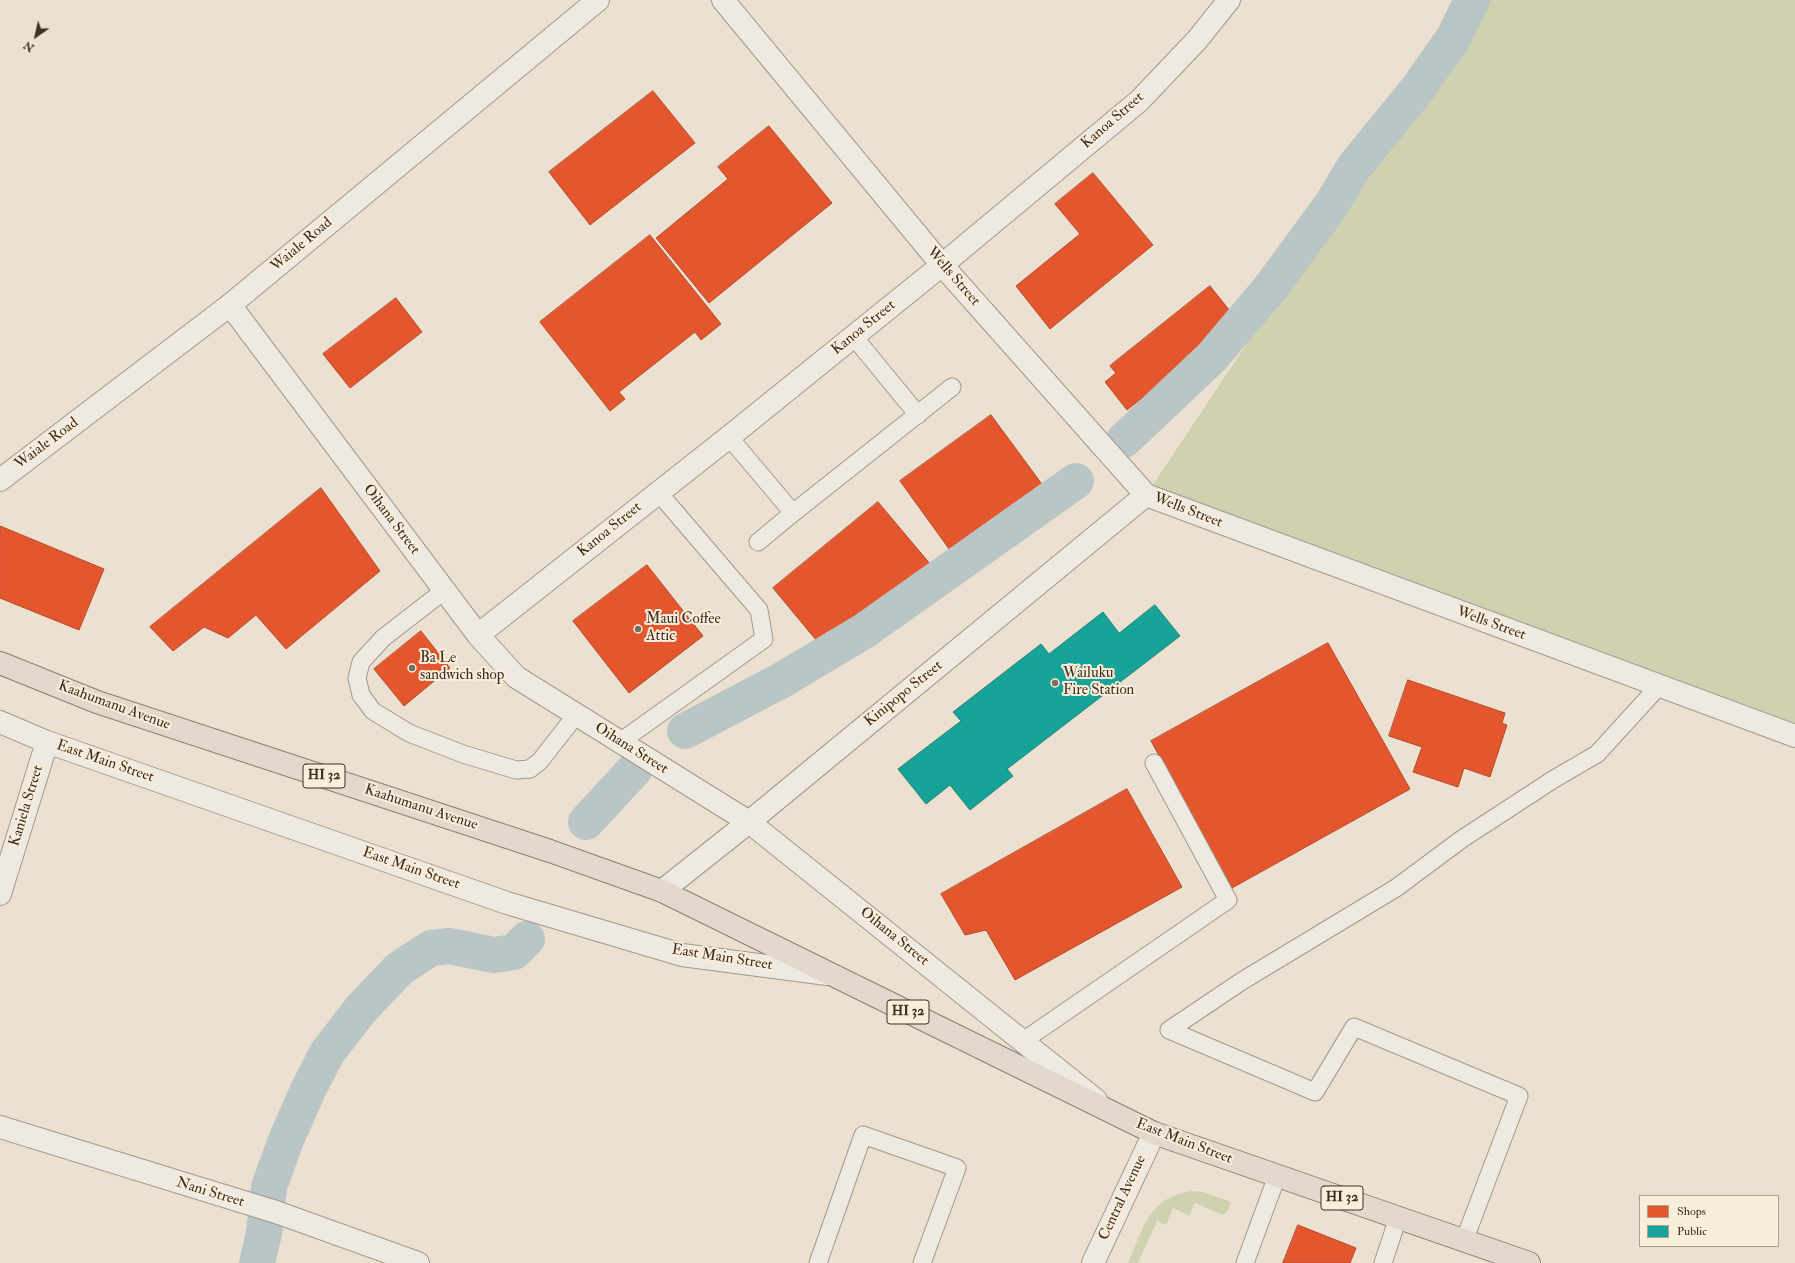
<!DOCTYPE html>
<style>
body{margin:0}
#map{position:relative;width:1795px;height:1263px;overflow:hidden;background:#ece1d0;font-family:"IM FELL Double Pica",serif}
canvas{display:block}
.legend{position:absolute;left:1639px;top:1195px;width:140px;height:52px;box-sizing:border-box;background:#faedd9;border:1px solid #afa191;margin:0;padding:5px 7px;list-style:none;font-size:12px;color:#3e2f25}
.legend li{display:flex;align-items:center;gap:8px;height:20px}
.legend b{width:20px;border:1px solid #afa191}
.north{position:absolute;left:16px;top:16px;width:40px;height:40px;-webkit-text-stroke:3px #faedd9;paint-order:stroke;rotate:214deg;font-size:11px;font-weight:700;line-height:16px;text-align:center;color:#3e2f25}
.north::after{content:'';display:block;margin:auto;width:14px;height:18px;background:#3e2f25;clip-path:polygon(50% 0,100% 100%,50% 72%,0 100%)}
</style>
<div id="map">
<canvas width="1795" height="1263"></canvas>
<ul class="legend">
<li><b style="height:11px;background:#e4572e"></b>Shops</li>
<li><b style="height:11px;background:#17a398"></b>Public</li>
</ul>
<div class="north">N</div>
</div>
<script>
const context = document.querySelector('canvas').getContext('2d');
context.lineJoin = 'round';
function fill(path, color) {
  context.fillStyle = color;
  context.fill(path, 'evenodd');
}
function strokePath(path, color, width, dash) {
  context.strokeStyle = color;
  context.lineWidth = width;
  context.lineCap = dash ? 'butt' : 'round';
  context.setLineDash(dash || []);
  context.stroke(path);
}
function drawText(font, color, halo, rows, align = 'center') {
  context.font = font + ' "IM FELL Double Pica",serif';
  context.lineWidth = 4;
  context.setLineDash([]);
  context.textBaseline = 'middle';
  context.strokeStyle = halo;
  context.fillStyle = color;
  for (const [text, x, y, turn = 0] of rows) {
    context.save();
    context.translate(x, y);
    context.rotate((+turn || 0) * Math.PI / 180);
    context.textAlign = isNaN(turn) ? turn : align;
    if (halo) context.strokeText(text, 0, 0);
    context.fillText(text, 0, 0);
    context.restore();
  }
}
const green = new Path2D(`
 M 1476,0 L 1795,0 L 1795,736 L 1146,495 Z
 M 1191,1191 L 1203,1192 L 1231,1202 L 1227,1212 L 1224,1214 L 1220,1214 L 1195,1203 L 1189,1216 L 1173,1208 L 1166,1225 L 1157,1221 L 1138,1263 L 1128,1263 C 1143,1229 1149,1197 1191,1191 Z`);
const shops = new Path2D(`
 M 653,91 L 695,143 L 590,225 L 549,172 Z
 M 769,126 L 832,203 L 709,303 L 656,238 L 728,179 L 718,167 Z
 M 1093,173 L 1153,245 L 1050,329 L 1016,286 L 1080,234 L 1055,204 Z
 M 650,235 L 721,324 L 701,340 L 695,332 L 619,392 L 625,399 L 610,411 L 540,322 Z
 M 1210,286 L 1238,321 L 1127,410 L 1105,382 L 1116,373 L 1110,366 Z
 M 396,298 L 422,332 L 350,388 L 323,354 Z
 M 991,415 L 1044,487 L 952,553 L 900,481 Z
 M 321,488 L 380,571 L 286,649 L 256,615 L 228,638 L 204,627 L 173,651 L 150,627 Z
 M 878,502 L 931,565 L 826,652 L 773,588 Z
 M 0,526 L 104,569 L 79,630 L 0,598 Z
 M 647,565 L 703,636 L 629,693 L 573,621 Z
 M 421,631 L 450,668 L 404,706 L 374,669 Z
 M 1328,643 L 1410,789 L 1232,888 L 1151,741 Z
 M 1408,680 L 1505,713 L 1502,723 L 1507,725 L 1490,777 L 1464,768 L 1458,787 L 1413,772 L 1422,747 L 1389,736 Z
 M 1127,789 L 1182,887 L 1015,980 L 986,930 L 965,935 L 941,894 Z
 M 1298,1225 L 1356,1248 L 1350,1263 L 1283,1263 Z`);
const public = new Path2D(`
 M 1155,605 L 1180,636 L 1007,769 L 1013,776 L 970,810 L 950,785 L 926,804 L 898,769 L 961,721 L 953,712 L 1041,644 L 1049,654 L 1103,612 L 1119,633 Z`);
const canal = new Path2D(`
 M 1124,440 L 1212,357 L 1271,287 L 1332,204 L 1354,167 L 1416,91 L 1454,37 L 1472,0
 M 685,731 L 782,680 L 864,631 L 1076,481
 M 586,822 L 635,769
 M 257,1263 L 264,1233 L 269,1187 L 286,1140 L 308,1090 L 327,1053 L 361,1009 L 399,969 L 431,948 L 449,946 L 494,955 L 514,952 L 527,939`);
const service = new Path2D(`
 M 854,337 L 918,415
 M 729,437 L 793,513 L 758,542
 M 793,513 L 952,387
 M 445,590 L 383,638 L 361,662 L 357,678 L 361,695 L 373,711 L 409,733 L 463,754 L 516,770 L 530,769 L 540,761 L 576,715
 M 620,742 L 764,639 L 759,610 L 658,492
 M 1023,1041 L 1228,900 L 1154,763
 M 1464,1241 L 1519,1096 L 1354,1027 L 1315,1092 L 1169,1030 L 1242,981 L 1396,888 L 1462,839 L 1554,779 L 1597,754 L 1659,686
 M 818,1263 L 863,1135 L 957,1168 L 922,1263
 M 1245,1263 L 1277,1176
 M 1383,1263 L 1398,1218`);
const minor = new Path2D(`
 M 230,305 L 478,635 L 516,677 L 749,822 L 1096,1100
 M 478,635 L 729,437 L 942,265 L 1139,101 L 1197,40 L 1229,0
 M 0,722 L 47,742 L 507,903 L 682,955 L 827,974
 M 662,891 L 749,822 L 1146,495
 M 0,894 L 47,742
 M 0,1127 L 276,1212 L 418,1263
 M 1093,1263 L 1154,1133`);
const tertiary = new Path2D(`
 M 723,0 L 942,265 L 1146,495 L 1795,736
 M 0,480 L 230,305 L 598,0`);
const primary = new Path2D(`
 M 0,663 L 97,702 L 550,851 L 662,891 L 1154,1133 L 1529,1263`);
const markers = [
 [638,629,4,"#7b6d61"],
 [412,668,4,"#7b6d61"],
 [1055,683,4,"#7b6d61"]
];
const shields = [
 [324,776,42],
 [908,1012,42],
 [1342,1198,42]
];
const shieldNames = [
 ["HI 32",324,776],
 ["HI 32",908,1012],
 ["HI 32",1342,1198]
];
const streetNames = [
 ["Kanoa Street",1113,121,-41],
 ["Waiale Road",302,245,-40],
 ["Wells Street",953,277,49],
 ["Kanoa Street",864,328,-39],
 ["Waiale Road",47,444,-37],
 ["Wells Street",1188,511,21],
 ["Oihana Street",391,520,53],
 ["Kanoa Street",610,530,-39],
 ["Wells Street",1491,624,20],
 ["Kinipopo Street",904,694,-39],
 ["Kaahumanu Avenue",114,706,20],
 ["Oihana Street",631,749,32],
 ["East Main Street",105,762,19],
 ["Kaniela Street",27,806,-73],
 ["Kaahumanu Avenue",421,808,18],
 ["East Main Street",411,869,19],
 ["Oihana Street",894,937,39],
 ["East Main Street",722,958,9],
 ["East Main Street",1184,1142,21],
 ["Nani Street",210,1193,17],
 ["Central Avenue",1123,1198,-65]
];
const poiNames = [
 ["Maui Coffee",646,620],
 ["Attic",646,637],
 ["Ba Le",420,659],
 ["sandwich shop",420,676],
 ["Wailuku",1063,674],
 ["Fire Station",1063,691]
];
fill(green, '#d0d1b0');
fill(shops, '#e4572e');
strokePath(shops, '#b24b2b', 1);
fill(public, '#17a398');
strokePath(public, '#238076', 1);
strokePath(canal, '#bac6c5', 36);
strokePath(service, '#a0988d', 19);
strokePath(minor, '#a0988d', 24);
strokePath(tertiary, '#a0988d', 24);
strokePath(primary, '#888076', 24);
strokePath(service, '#efeae1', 17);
strokePath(minor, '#efeae1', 22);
strokePath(tertiary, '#efeae1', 22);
strokePath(primary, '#e2d8cb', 22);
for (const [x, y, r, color] of markers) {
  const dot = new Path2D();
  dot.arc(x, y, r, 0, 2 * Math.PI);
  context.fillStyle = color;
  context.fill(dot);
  strokePath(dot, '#faedd9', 1.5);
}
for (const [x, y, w] of shields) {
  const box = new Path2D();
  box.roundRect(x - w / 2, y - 12, w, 24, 3);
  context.fillStyle = '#faedd9';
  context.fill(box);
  strokePath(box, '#3e2f25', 1);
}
drawText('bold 14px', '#3e2f25', null, shieldNames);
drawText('15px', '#3e2f25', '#faedd9', streetNames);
drawText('15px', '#3e2f25', '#faedd9', poiNames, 'left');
</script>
